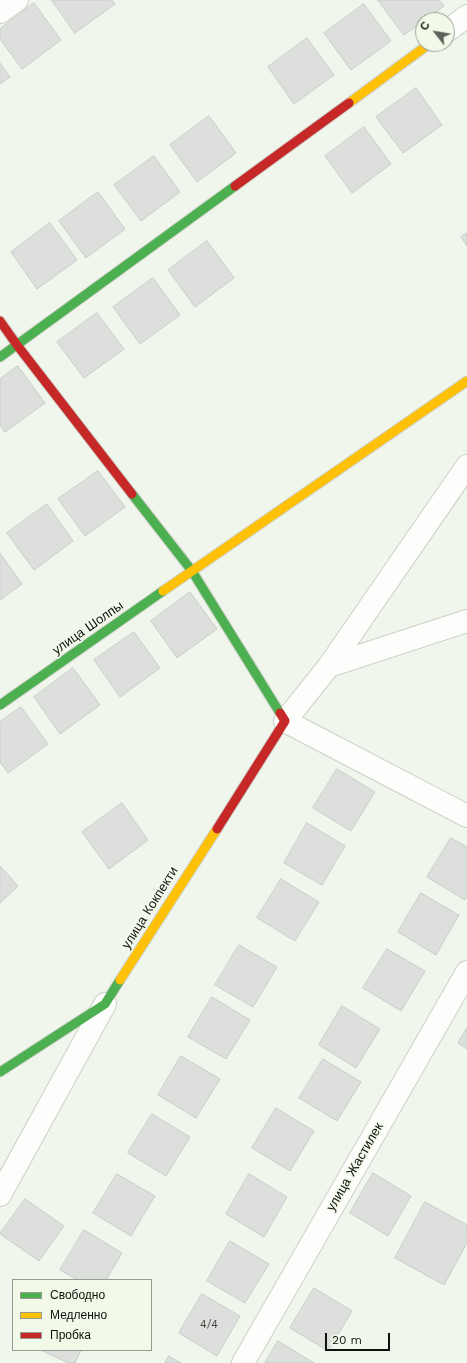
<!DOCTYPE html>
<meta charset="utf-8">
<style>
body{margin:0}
#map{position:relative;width:467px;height:1363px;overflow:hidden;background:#f1f6ec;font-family:"Work Sans",sans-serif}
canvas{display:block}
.legend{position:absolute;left:12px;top:1279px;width:140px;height:72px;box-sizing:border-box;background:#f2f9e9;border:1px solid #979c91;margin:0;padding:5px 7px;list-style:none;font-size:12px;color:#0f110c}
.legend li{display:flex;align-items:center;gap:8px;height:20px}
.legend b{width:20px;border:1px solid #979c91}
.north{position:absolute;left:415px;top:12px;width:40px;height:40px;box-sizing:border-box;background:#f2f9e9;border:1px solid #979c91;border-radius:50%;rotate:301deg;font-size:11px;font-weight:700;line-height:16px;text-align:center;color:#0f110c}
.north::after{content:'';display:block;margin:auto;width:14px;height:18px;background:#5e615a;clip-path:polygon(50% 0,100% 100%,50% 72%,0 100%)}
.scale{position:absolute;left:325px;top:1333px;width:65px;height:18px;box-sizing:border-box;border:2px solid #0f110c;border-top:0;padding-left:5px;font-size:12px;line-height:14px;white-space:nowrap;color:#0f110c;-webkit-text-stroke:3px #f2f9e9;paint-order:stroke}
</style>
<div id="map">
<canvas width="467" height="1363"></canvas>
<ul class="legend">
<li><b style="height:5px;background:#4caf50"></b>Свободно</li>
<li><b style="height:5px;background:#ffc107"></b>Медленно</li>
<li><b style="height:5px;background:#c62828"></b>Пробка</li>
</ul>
<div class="north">С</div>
<div class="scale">20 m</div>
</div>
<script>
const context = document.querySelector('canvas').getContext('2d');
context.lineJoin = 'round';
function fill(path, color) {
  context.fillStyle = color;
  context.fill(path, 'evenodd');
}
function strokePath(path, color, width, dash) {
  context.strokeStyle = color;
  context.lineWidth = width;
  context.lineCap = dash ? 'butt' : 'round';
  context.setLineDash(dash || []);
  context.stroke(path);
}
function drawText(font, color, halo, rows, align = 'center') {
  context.font = font + ' "Work Sans",sans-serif';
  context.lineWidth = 3.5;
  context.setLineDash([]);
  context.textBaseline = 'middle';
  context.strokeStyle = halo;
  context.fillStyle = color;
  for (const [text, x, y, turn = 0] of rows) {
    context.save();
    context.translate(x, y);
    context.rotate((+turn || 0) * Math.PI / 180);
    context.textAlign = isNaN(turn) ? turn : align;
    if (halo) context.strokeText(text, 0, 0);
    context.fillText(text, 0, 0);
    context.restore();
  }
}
const building = new Path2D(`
 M 52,0 L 112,0 L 115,4 L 75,33 Z
 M 378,0 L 439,0 L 444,6 L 425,20 L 423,20 L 423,21 L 404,35 Z
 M 34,3 L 61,40 L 22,69 L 0,39 L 0,29 Z
 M 364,4 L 391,41 L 351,70 L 324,33 Z
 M 307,38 L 334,75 L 294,104 L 268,67 Z
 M 0,63 L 10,77 L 0,84 Z
 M 416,88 L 442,125 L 403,153 L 376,117 Z
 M 209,116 L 236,153 L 197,182 L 170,145 Z
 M 364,127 L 391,164 L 352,193 L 325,156 Z
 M 154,156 L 180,192 L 141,221 L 114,185 Z
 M 98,192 L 125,229 L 86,258 L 59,221 Z
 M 50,223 L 77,260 L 37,289 L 11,252 Z
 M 467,233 L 467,246 L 461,237 Z
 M 207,241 L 234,278 L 195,307 L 168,270 Z
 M 153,278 L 180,315 L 140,344 L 113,307 Z
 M 97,313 L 124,349 L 84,378 L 57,342 Z
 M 18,366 L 45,403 L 5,432 L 0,425 L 0,379 Z
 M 98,471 L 125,507 L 85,536 L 58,499 Z
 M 47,504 L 73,541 L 34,570 L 7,533 Z
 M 0,553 L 22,584 L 0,600 Z
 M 190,592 L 217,629 L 177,658 L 151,621 Z
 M 134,632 L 160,668 L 120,697 L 94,660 Z
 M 73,668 L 100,705 L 60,734 L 34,697 Z
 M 21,707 L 48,744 L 8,773 L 0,762 L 0,722 Z
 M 337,769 L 375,792 L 351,831 L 313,808 Z
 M 122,803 L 148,840 L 109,869 L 82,832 Z
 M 307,823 L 345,846 L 322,885 L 284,863 Z
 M 451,838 L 467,847 L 467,896 L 465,900 L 427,877 Z
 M 0,866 L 18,886 L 0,903 Z
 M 281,879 L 319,902 L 295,941 L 257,918 Z
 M 421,893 L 459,915 L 436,955 L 398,932 Z
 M 239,945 L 277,967 L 253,1007 L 215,985 Z
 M 387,949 L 425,971 L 401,1011 L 363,988 Z
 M 212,997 L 250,1020 L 226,1059 L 188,1037 Z
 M 342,1006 L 380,1029 L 356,1068 L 319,1045 Z
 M 467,1028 L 467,1049 L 458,1043 Z
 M 181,1056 L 220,1079 L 196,1118 L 158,1095 Z
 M 323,1059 L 361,1082 L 337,1121 L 299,1098 Z
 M 276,1108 L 314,1131 L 290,1171 L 252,1148 Z
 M 152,1114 L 190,1137 L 166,1176 L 128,1153 Z
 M 373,1173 L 411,1196 L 388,1236 L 350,1213 Z
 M 117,1174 L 155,1196 L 131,1236 L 93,1213 Z
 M 249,1174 L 287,1197 L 264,1237 L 226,1214 Z
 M 25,1199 L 64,1226 L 39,1261 L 0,1234 Z
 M 425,1202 L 467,1225 L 467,1243 L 444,1285 L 395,1258 Z
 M 84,1230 L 122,1253 L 106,1280 L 78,1280 L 60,1270 Z
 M 230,1241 L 269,1264 L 245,1303 L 207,1281 Z
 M 314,1288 L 352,1311 L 328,1351 L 290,1328 Z
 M 202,1294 L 240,1316 L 217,1356 L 179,1333 Z
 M 278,1341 L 314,1363 L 265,1363 Z
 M 41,1350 L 81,1350 L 75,1363 L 69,1363 Z
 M 169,1356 L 181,1363 L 165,1363 Z`);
const street = new Path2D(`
 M 0,12 L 17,0
 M 447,31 L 467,16
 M 467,466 L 329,666 L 285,721 L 467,816
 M 329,666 L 467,621
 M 0,1195 L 105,1004
 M 243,1363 L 467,972`);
const fast = new Path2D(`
 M 0,357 L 235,186
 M 132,494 L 192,571 L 280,713
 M 0,705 L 163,591
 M 0,1072 L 105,1004 L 120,980`);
const slow = new Path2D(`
 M 349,103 L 429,44
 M 163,591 L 467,381
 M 120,980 L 217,829`);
const jam = new Path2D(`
 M 235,186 L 349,103
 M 0,321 L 17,345 L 132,494
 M 217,829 L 285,721 L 280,713`);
const numberNames = [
 ["4/4",209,1325]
];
const streetNames = [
 ["улица Шолпы",88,628,-35],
 ["улица Кокпекти",150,908,-58],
 ["улица Жастилек",355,1167,-60]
];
fill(building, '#dddfdd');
strokePath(building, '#c9ccca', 1);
strokePath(street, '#ccd0c8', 24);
strokePath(fast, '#ccd0c8', 11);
strokePath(slow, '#ccd0c8', 11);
strokePath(jam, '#ccd0c8', 11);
strokePath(street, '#fdfefc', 22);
strokePath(fast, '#4caf50', 9);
strokePath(slow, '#ffc107', 9);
strokePath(jam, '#c62828', 9);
drawText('11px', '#424440', null, numberNames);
drawText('13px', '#0f110c', '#f2f9e9', streetNames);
</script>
